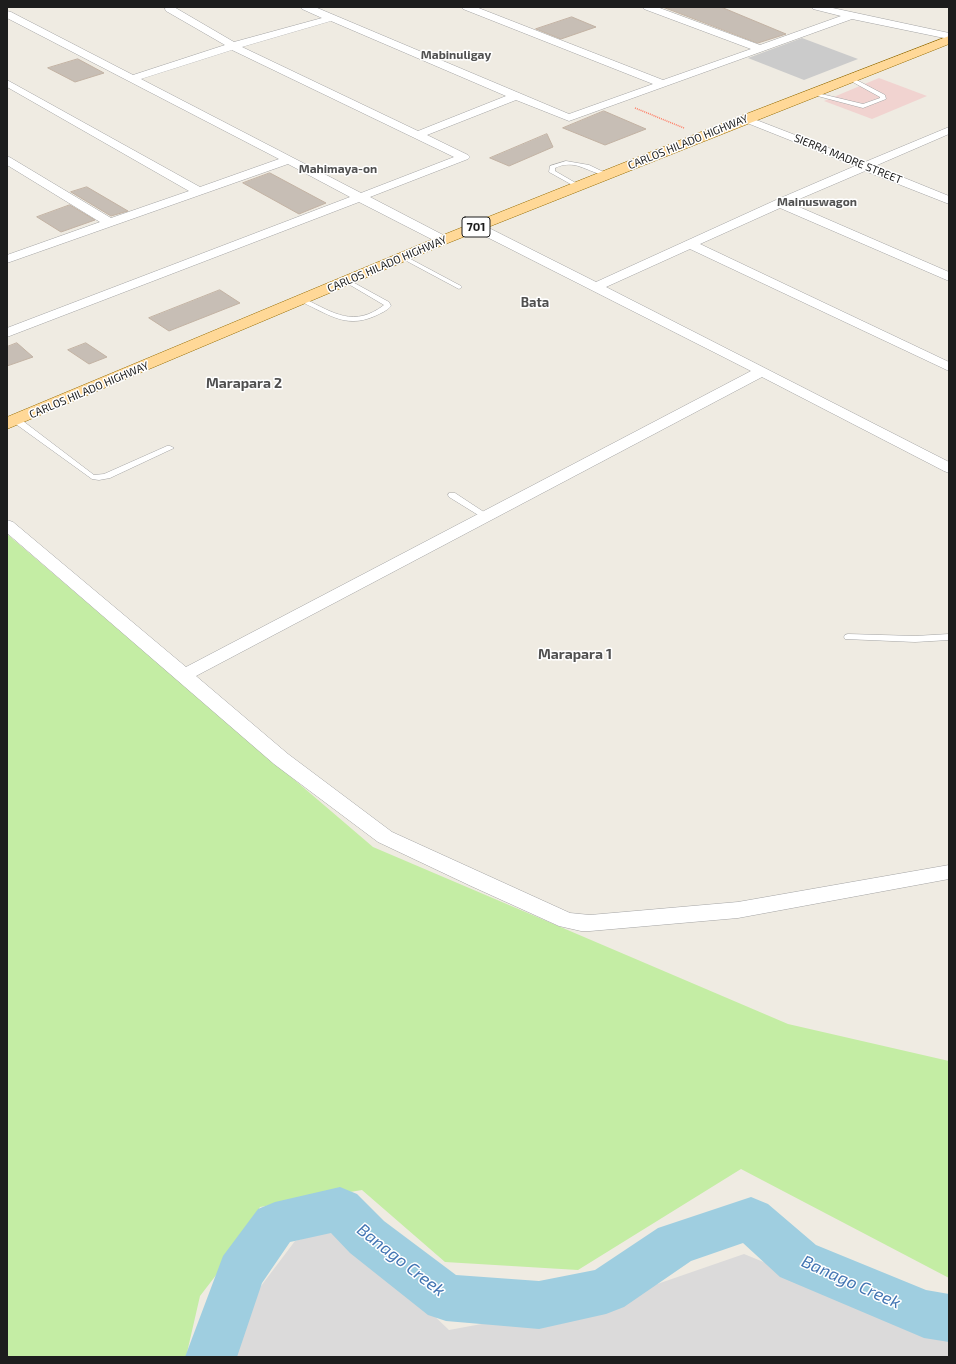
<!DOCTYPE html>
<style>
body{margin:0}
#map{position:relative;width:956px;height:1364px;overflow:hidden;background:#efebe2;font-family:"Exo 2",sans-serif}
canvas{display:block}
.frame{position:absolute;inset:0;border:8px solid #1d1d1d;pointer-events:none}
</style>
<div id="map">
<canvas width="956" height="1364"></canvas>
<div class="frame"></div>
</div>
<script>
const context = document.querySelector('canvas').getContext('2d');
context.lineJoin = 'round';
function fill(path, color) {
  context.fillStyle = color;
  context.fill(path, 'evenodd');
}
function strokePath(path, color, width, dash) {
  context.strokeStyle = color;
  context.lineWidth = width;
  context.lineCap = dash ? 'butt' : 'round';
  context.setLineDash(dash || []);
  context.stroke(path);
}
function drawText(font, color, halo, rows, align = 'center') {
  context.font = font + ' "Exo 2",sans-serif';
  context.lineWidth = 3;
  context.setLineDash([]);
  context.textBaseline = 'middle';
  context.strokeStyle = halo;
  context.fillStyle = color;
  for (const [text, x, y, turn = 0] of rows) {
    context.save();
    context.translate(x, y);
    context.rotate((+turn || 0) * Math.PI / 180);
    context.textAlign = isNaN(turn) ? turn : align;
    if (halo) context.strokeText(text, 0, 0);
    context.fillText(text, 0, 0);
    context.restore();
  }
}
const residential = new Path2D(`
 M 340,1226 L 449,1330 L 611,1300 L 744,1254 L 903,1319 L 949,1324 L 949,1357 L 221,1357 L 261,1286 L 295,1241 Z`);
const commercial = new Path2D(`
 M 879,78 L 927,96 L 872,119 L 824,101 Z`);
const religious = new Path2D(`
 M 802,38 L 858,59 L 804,80 L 748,58 Z`);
const grass = new Path2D(`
 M 7,534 L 373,847 L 788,1024 L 949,1061 L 949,1278 L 741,1169 L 578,1270 L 445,1262 L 362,1190 L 260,1207 L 240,1244 L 200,1296 L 186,1357 L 7,1357 Z`);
const river = new Path2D(`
 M 340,1187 L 357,1194 L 384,1221 L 456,1275 L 539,1281 L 595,1270 L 658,1228 L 751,1197 L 768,1204 L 816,1245 L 926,1290 L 949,1294 L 949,1342 L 924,1338 L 780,1277 L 743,1243 L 691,1261 L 624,1307 L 606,1314 L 539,1329 L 446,1321 L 428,1315 L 350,1253 L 331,1233 L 290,1242 L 262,1283 L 237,1357 L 185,1357 L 223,1256 L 258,1209 L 275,1202 Z`);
const building = new Path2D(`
 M 663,7 L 721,7 L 786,34 L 758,43 Z
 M 572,17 L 596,27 L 561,39 L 536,29 Z
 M 78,59 L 104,73 L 75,82 L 48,68 Z
 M 604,111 L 646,129 L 605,145 L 563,128 Z
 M 547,134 L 553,147 L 509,166 L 490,158 Z
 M 270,173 L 326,203 L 299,214 L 243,183 Z
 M 87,187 L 128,211 L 111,216 L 71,192 Z
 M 70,205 L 95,220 L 61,232 L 37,217 Z
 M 220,290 L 240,303 L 169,331 L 149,318 Z
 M 17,343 L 33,357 L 7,366 L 7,347 Z
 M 86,343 L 107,357 L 89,364 L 68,350 Z`);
const path = new Path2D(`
 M 635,108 L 684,128`);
const lane = new Path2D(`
 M 851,77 L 885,95 L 886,99 L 863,108 L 810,94 L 813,92 L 863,104 L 880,98 L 880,97 L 849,80 L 849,78 Z
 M 566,161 L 589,165 L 610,175 C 605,179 583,166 574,165 C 567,164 561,165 555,168 L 555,171 L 581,186 L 576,187 L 549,172 L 550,166 Z
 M 403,255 L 461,286 L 462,287 L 459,289 L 457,288 L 401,258 L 401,256 Z
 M 347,279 L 389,302 L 391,306 C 387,311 381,313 375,316 C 352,326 338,320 316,309 C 311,306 304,304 300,300 L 303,298 L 305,299 C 334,313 354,328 384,305 L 345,282 L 344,281 Z
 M 13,418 L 19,418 L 94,475 L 104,474 L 167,446 L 170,446 L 174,448 L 110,478 L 99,480 L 92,479 L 13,422 Z
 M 449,493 L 455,493 L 490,516 L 486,518 L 483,518 L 449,497 L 448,495 Z
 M 848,634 L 915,636 L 949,634 L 949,640 L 915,642 L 845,639 L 844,637 L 845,635 Z`);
const street = new Path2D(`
 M 166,7 L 174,7 L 234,42 L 322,18 L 302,9 L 301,7 L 315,7 L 569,114 L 653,84 L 463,9 L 462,7 L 476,7 L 663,80 L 751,49 L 644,9 L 643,7 L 657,7 L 760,45 L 841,16 L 813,9 L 812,7 L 828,7 L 949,33 L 949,39 L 852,19 L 569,121 L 516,100 L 427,135 L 468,155 L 470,157 L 468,159 L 370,197 L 447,237 L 449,240 L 447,243 L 439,243 L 359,202 L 7,337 L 7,328 L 350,197 L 288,164 L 7,263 L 7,255 L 100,222 L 7,165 L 7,156 L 11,158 L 111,218 L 189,191 L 7,87 L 7,80 L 200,187 L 279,159 L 7,18 L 7,11 L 11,12 L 133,75 L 225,45 L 166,11 L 165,9 ZM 331,21 L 506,96 L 418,131 L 242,47 ZM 232,50 L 454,157 L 361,193 L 141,79 Z
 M 746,116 L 865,162 L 949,127 L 949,134 L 875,166 L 949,196 L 949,204 L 865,171 L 790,203 L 949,272 L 949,281 L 780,208 L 700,244 L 949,362 L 949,371 L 690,249 L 606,287 L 949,462 L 949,473 L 944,471 L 762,377 L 196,676 L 288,754 L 392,832 L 570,913 L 590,915 L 738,902 L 949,865 L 949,879 L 738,918 L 590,931 L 581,931 L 559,926 L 471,886 L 378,842 L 274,764 L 7,533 L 7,520 L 13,522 L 186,667 L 751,371 L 473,230 L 471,227 L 473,224 L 481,224 L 596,282 L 776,200 L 855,166 L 742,121 L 740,119 L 742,117 Z`);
const primary = new Path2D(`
 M 949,36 L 949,44 L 448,243 L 7,429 L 7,417 L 438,237 L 741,116 Z`);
const farStreetnames = [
 ["CARLOS HILADO HIGHWAY",688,142,-22],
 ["SIERRA MADRE STREET",848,159,22],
 ["CARLOS HILADO HIGHWAY",387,264,-23],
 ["CARLOS HILADO HIGHWAY",89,390,-23]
];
const farNeighbourhoodnames = [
 ["Mabinuligay",456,55],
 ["Mahimaya-on",338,169],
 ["Mainuswagon",817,202]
];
const shields = [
 [476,227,28]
];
const shieldNames = [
 ["701",476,227]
];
const farQuarternames = [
 ["Bata",535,303]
];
const neighbourhoodNames = [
 ["Marapara 2",244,383],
 ["Marapara 1",575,654]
];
const nearWaternames = [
 ["Banago Creek",401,1260,38],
 ["Banago Creek",851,1282,24]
];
fill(residential, '#dbdada');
fill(commercial, '#f1d3d0');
fill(religious, '#cbcbcb');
fill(grass, '#c4eda4');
fill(river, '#9fcee0');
fill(building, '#c7beb5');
strokePath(building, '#c2b2a3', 1);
strokePath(lane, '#a4a4a4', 1);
strokePath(street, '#a4a4a4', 1);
strokePath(primary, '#966c00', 1);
strokePath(path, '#ff7b63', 1.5, [1, 1]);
fill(lane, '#fff');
fill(street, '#fff');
fill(primary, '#ffd897');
drawText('11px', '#1d1d1d', '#fff', farStreetnames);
drawText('bold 12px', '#505050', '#fff', farNeighbourhoodnames);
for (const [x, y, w] of shields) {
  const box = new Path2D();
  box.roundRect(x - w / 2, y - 10, w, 20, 3);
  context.fillStyle = '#fff';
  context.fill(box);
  strokePath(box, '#1d1d1d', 1);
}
drawText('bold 12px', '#1d1d1d', null, shieldNames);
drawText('bold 13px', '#505050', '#fff', farQuarternames);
drawText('bold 14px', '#505050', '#fff', neighbourhoodNames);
drawText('italic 17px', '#4375b3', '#fff', nearWaternames);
</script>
